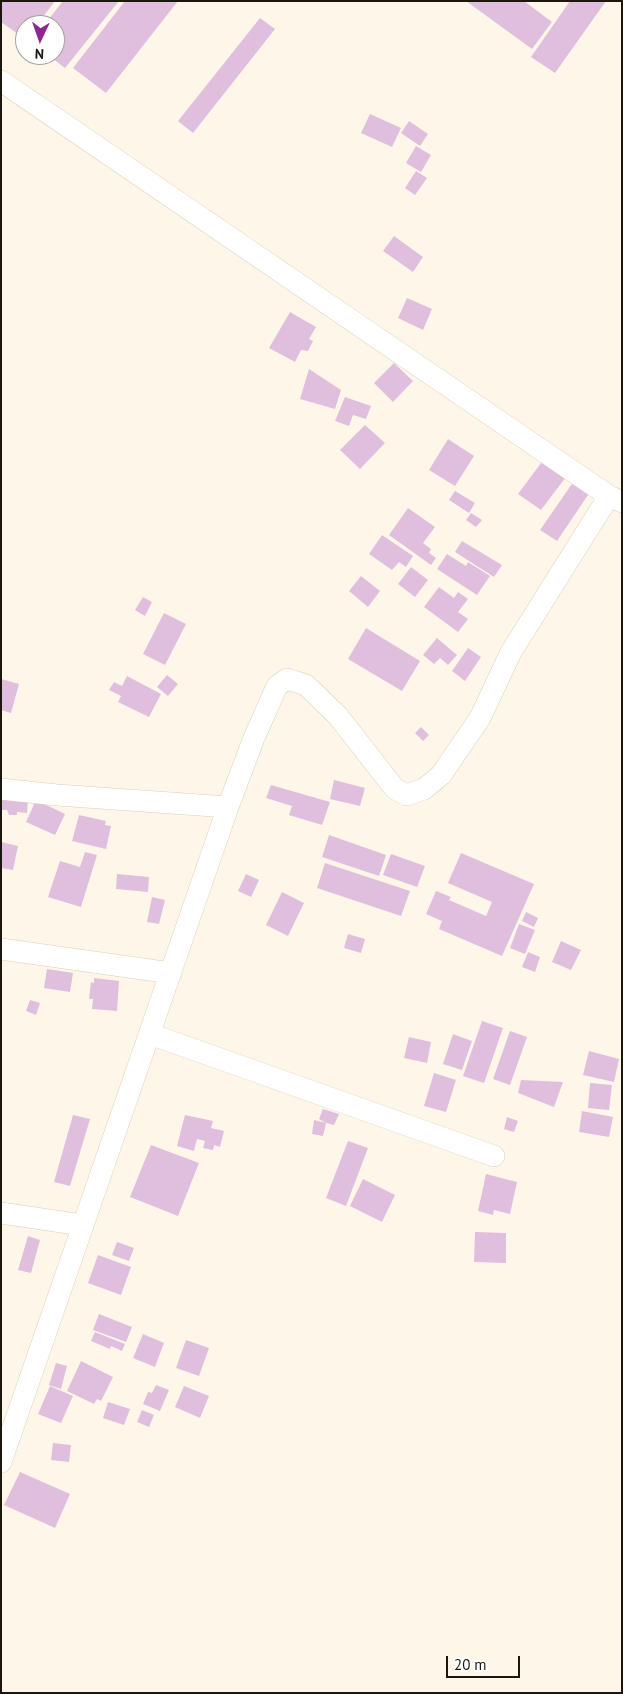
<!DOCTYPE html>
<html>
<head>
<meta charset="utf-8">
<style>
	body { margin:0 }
	#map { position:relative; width:623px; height:1694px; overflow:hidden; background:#fef7e9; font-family:"PT Sans",sans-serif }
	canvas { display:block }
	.frame { position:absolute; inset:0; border:2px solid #1b170e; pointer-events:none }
	.north { position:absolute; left:15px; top:15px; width:50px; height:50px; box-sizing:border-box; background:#fff; border:1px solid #a4a29f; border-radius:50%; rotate:183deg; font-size:14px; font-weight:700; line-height:20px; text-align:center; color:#1b170e }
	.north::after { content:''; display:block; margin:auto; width:18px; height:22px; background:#8b278e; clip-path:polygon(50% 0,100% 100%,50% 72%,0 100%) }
	.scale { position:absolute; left:446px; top:1656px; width:74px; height:22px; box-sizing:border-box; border:2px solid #1b170e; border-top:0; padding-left:6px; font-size:15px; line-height:18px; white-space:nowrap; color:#1b170e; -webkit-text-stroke:4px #fff; paint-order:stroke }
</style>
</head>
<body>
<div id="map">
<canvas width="623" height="1694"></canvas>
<div class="frame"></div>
<div class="north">N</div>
<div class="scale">20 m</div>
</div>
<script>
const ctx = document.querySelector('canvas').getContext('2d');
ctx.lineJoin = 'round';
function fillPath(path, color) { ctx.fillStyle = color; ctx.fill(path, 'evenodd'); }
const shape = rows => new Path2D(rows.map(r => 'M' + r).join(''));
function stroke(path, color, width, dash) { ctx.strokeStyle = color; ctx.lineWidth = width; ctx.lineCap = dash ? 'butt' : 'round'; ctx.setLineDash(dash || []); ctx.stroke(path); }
fillPath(shape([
	[1,1,55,1,37,25,25,25,25,39,1,22],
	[63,1,119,1,65,68,48,55,55,55,55,25,44,25],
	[125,1,178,1,106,93,73,68],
	[466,1,524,1,552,22,532,49],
	[570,1,606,1,555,73,531,57],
	[260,18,275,29,193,133,178,121],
	[370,114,401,128,392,147,361,133],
	[409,121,428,134,420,146,401,133],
	[416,146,431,155,421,172,406,163],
	[416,171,427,178,415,195,405,188],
	[394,236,423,257,413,272,383,251],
	[407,298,432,309,423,330,398,318],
	[290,312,316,327,309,339,313,341,308,351,301,350,295,362,269,348],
	[394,363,413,381,393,402,374,383],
	[309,369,341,390,335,409,300,399],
	[345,397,371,406,366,419,353,415,349,426,335,421],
	[365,425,385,443,360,469,340,450],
	[448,439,474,456,455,486,429,470],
	[550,451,566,477,541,510,518,494],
	[574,481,590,492,557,541,540,530],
	[455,491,475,503,469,513,449,500],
	[408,508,435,527,423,543,431,549,429,553,436,558,431,565,389,535],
	[471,513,482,520,476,527,466,520],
	[382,535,413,556,406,567,399,562,392,570,369,554],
	[462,541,502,565,494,577,455,552],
	[447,554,466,566,468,562,490,576,477,595,437,569],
	[411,567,428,580,415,597,398,584],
	[361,576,380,591,368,607,349,591],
	[439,587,454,598,458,592,468,599,458,612,468,619,458,632,424,607],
	[143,597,152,602,145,616,135,610],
	[164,613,186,624,165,665,143,654],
	[366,628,420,661,402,691,348,659],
	[437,638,457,655,448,665,440,658,434,664,423,655],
	[468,648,481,657,465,681,452,671],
	[167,675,178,684,168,696,157,687],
	[127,676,161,694,149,717,118,702,121,696,109,690,114,682,122,686],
	[1,679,19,684,11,713,1,710],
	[421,727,429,735,423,741,415,733],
	[334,780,365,788,360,806,330,799],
	[271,785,330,802,322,825,289,815,292,806,266,798],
	[1,794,28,796,27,813,17,812,17,815,9,815,7,810,1,810],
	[36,800,65,814,55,835,26,822],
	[79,815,106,821,105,825,111,826,106,849,72,841],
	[329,835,386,855,379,876,322,857],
	[1,842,18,846,13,870,1,868],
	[85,852,97,855,81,907,48,897,60,861,80,867],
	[461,853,534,884,502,956,439,929,442,921,426,914,436,891,451,897,449,900,486,916,492,902,448,883],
	[391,854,425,866,417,887,383,875],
	[325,863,410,891,401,916,317,888],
	[117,874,149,877,148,892,116,889],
	[246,874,259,880,251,897,238,891],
	[282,892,304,903,288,936,266,925],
	[152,897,165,900,159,924,147,922],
	[526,912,538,918,534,927,522,921],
	[519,924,535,930,525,954,510,948],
	[348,934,365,939,361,953,344,948],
	[561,941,581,950,571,970,552,962],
	[528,952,540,957,535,972,522,967],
	[47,969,73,973,70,992,44,988],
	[94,978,119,981,117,1011,92,1009,93,999,89,999,91,982,94,983],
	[30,1000,40,1003,36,1015,26,1011],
	[482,1021,503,1028,484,1083,463,1076],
	[510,1031,527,1037,510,1085,493,1079],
	[453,1034,472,1041,462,1070,443,1064],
	[409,1037,431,1042,427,1063,404,1058],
	[589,1051,619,1059,614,1082,583,1075],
	[434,1073,456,1080,446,1112,424,1106],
	[521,1080,563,1082,554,1107,518,1093],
	[590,1083,612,1085,609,1110,588,1108],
	[323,1109,339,1114,334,1125,326,1123,323,1136,312,1134,314,1120,326,1123,319,1119],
	[582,1111,613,1117,609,1137,579,1132],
	[73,1115,90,1119,70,1186,54,1182],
	[185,1115,213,1121,211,1128,224,1131,220,1147,214,1145,213,1150,203,1148,205,1141,197,1139,194,1151,177,1146],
	[507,1117,518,1121,514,1132,504,1129],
	[348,1141,368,1148,346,1206,326,1198],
	[151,1145,199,1163,178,1216,130,1197],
	[486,1174,517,1182,510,1214,494,1210,493,1215,478,1211],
	[363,1179,395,1195,382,1222,350,1206],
	[475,1232,506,1233,506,1263,474,1262],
	[28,1236,40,1240,31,1273,18,1270],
	[117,1242,134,1248,129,1261,112,1255],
	[98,1255,131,1267,121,1295,88,1283],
	[99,1314,132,1327,126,1342,93,1330],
	[95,1332,125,1344,122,1351,111,1346,110,1349,91,1341],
	[143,1334,164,1343,155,1367,133,1358],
	[186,1340,209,1348,199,1376,176,1368],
	[81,1361,113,1377,101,1401,97,1399,94,1404,67,1391],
	[56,1363,67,1366,61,1389,49,1385],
	[156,1385,169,1390,160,1411,143,1404,148,1392,152,1393],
	[50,1386,73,1396,61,1423,38,1414],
	[184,1386,209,1396,200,1418,175,1407],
	[108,1402,130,1409,124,1425,103,1418],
	[142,1410,154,1415,149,1427,137,1422],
	[53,1443,71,1445,69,1462,51,1460],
	[20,1472,70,1494,55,1528,4,1505]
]), '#dfbede');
const street = shape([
	[1,81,609,496,622,502],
	[1,789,57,795,228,807],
	[1,949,171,973],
	[150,1034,494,1156],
	[1,1213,82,1225],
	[1,1462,228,807,254,738,277,686,287,679,306,685,338,716,395,789,407,795,424,789,441,775,480,718,511,652,609,496]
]);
stroke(street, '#dacfb8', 22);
stroke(street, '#fff', 21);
</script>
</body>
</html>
